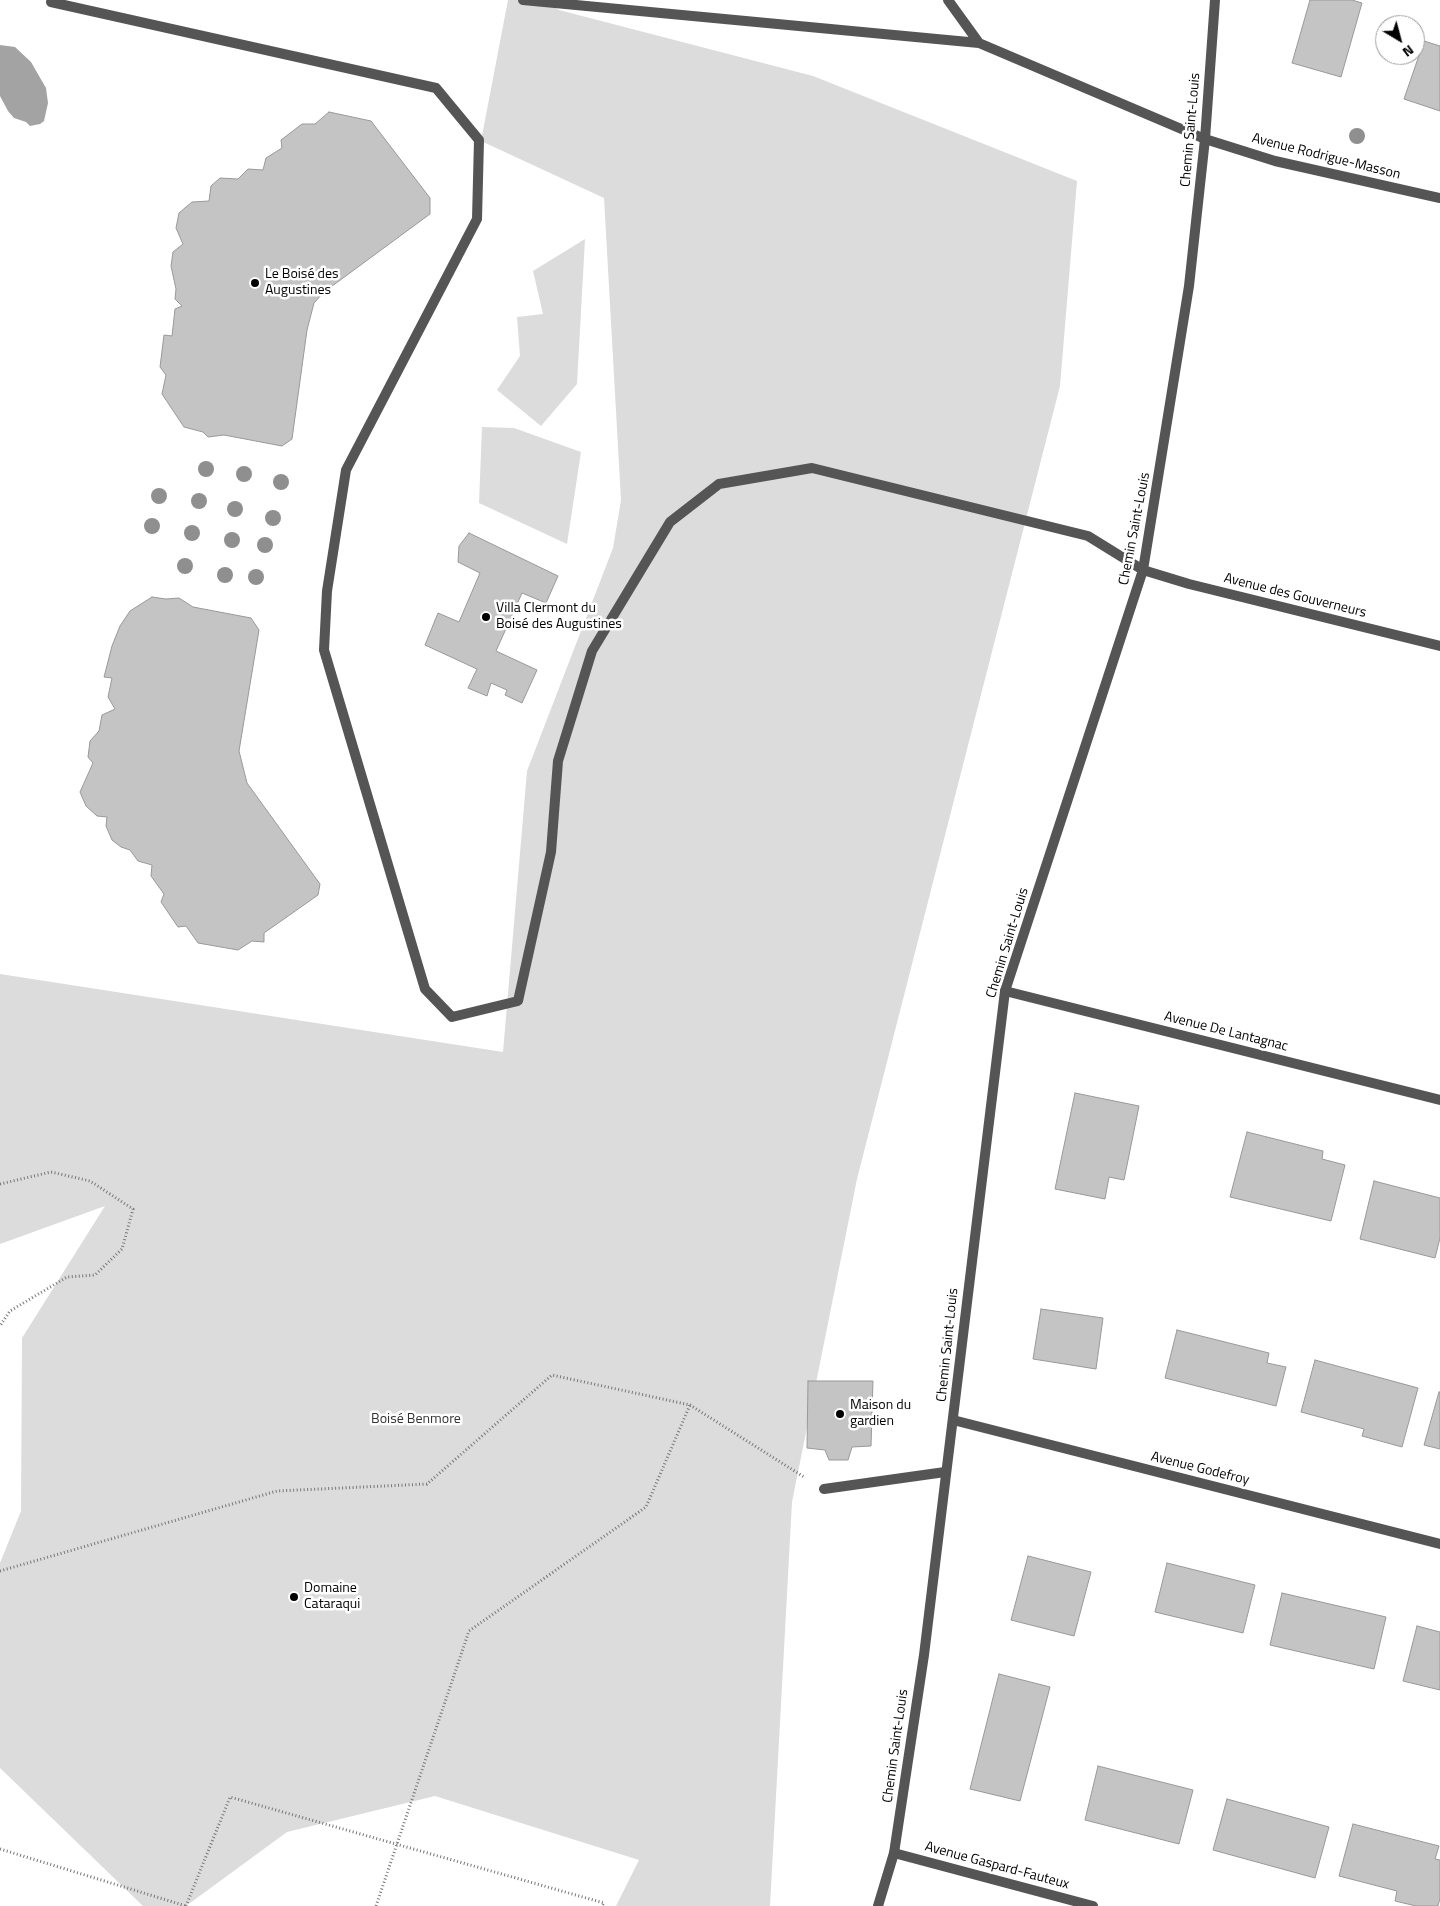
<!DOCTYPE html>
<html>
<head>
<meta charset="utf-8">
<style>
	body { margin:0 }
	#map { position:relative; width:1440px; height:1906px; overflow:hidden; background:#fff; font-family:"Titillium Web",sans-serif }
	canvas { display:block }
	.north { position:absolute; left:1375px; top:15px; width:50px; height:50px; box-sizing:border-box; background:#fff; border:1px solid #999; border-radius:50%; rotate:143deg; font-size:14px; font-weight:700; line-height:20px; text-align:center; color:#000 }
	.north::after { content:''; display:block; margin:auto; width:18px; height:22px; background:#000; clip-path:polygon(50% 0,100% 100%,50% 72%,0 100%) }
</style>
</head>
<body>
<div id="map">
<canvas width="1440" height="1906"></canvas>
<div class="north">N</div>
</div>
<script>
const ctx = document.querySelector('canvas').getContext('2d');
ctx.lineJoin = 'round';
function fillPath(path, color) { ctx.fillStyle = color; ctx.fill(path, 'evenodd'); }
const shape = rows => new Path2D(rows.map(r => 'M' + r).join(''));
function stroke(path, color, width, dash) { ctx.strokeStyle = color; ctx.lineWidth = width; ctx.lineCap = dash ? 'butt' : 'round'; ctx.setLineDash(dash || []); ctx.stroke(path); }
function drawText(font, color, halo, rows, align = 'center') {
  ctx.font = font + ' "Titillium Web",sans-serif'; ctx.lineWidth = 5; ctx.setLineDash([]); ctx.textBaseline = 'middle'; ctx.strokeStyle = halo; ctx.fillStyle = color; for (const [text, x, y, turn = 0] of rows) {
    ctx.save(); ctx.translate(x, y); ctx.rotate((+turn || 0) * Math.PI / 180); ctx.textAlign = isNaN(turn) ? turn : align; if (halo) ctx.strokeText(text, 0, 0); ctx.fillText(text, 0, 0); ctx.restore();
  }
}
fillPath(shape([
	[508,0,541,0,559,10,813,76,1077,181,1060,386,857,1179,792,1502,770,1906,616,1906,639,1860,435,1796,287,1832,186,1906,143,1906,0,1768,0,1563,21,1511,22,1338,105,1206,0,1244,0,974,503,1052,527,771,613,548,621,500,604,198,481,141],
	[585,239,577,384,541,426,497,390,520,356,517,317,543,314,533,271],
	[482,427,514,428,581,452,567,544,479,503]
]), '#dcdcdc');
fillPath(shape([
	[0,45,15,47,31,62,46,88,48,103,44,121,40,124,30,126,26,122,14,118,8,111,0,96]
]), '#a3a3a3');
const building = shape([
	[1310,0,1352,0,1362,3,1341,77,1292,63,1310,0],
	[1424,41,1440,46,1440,111,1404,99,1424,41],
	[329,112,371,121,430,198,430,214,324,292,314,303,307,330,292,439,282,446,224,435,208,437,203,432,184,427,162,394,166,375,160,367,164,335,172,336,175,309,182,306,175,299,176,289,171,266,173,252,183,244,176,228,179,213,192,202,209,201,211,186,220,178,238,179,248,169,263,170,266,158,282,148,281,140,302,124,315,124,329,112],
	[469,533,558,576,546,603,522,593,496,651,537,670,522,703,505,695,507,690,491,683,487,696,468,688,477,669,425,645,438,613,459,622,480,573,458,562,459,546,469,533],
	[152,597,166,599,179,598,193,607,251,618,259,630,239,751,247,783,320,884,318,895,264,933,264,942,252,941,238,950,198,943,186,926,178,927,161,902,164,894,151,876,152,865,138,861,130,850,121,847,112,840,106,826,107,817,97,816,86,806,80,792,93,763,88,757,90,741,99,731,102,715,115,709,108,697,112,678,104,677,112,646,120,626,130,611,152,597],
	[1075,1093,1139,1106,1124,1180,1109,1177,1105,1199,1055,1189,1075,1093],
	[1247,1132,1323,1151,1322,1159,1345,1165,1331,1221,1230,1197,1247,1132],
	[1374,1181,1440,1198,1440,1238,1435,1258,1360,1239,1374,1181],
	[1041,1309,1103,1318,1096,1369,1033,1359,1041,1309],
	[1177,1330,1269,1353,1267,1363,1286,1367,1276,1406,1165,1378,1177,1330],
	[1315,1360,1418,1388,1402,1447,1362,1436,1364,1429,1301,1412,1315,1360],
	[808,1381,873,1381,871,1446,852,1447,848,1460,829,1460,825,1450,807,1448,808,1381],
	[1439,1392,1440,1392,1440,1449,1424,1445,1439,1392],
	[1028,1556,1091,1572,1074,1636,1011,1620,1028,1556],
	[1167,1563,1255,1585,1243,1633,1155,1612,1167,1563],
	[1282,1593,1386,1617,1374,1669,1270,1645,1282,1593],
	[1417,1626,1440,1632,1440,1690,1403,1681,1417,1626],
	[999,1674,1050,1687,1020,1801,970,1789,999,1674],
	[1098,1766,1193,1790,1179,1844,1085,1820,1098,1766],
	[1227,1799,1329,1827,1315,1878,1213,1850,1227,1799],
	[1353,1824,1439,1846,1435,1859,1440,1860,1440,1898,1438,1906,1416,1906,1395,1901,1397,1891,1339,1876,1353,1824]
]);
fillPath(building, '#c4c4c4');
stroke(building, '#999', 1);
stroke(shape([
	[0,1184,51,1172,90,1181,133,1209,122,1249,95,1275,67,1277,10,1311,0,1326],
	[0,1571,277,1491,427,1484,552,1375,690,1405,804,1477],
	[0,1849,186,1906],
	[186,1906,230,1797,604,1903,602,1906],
	[376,1906,469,1631,646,1507,690,1405]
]), '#777', 3, [1, 2.5]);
stroke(shape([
	[523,0,979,43,1205,139],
	[948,0,979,43],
	[51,2,436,88,479,140,477,219,346,470,327,591,324,650,425,989,452,1017,518,1001,551,852,558,761,592,651,670,522,719,484,812,468,1088,536,1143,570],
	[824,1489,945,1472]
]), '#555', 10);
stroke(shape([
	[1205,139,1275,161,1440,198],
	[1143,570,1189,584,1440,646],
	[1005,991,1440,1100],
	[953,1420,1440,1544],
	[894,1853,1093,1906]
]), '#555', 10);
stroke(shape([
	[878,1906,894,1853,924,1655,1005,991,1143,570,1189,286,1205,139,1215,0]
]), '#555', 10);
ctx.fillStyle = '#8f8f8f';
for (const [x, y] of [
	[1357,136],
	[206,469],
	[244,474],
	[281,482],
	[159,496],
	[199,501],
	[235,509],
	[273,518],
	[152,526],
	[192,533],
	[232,540],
	[265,545],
	[185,566],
	[225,575],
	[256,577]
]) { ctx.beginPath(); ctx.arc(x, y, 8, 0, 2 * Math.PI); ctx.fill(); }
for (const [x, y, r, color] of [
	[255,283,5,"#000"],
	[486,617,5,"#000"],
	[840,1414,5,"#000"],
	[294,1597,5,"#000"]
]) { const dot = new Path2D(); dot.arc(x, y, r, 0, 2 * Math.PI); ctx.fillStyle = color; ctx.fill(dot); stroke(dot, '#fff', 2); }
drawText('14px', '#000', '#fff', [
	["Chemin Saint-Louis",1191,130,-85],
	["Avenue Rodrigue-Masson",1326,157,14],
	["Chemin Saint-Louis",1135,529,-79],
	["Avenue des Gouverneurs",1295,596,14],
	["Chemin Saint-Louis",1008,943,-73],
	["Avenue De Lantagnac",1226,1032,14],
	["Chemin Saint-Louis",948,1345,-84],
	["Avenue Godefroy",1200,1469,14],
	["Chemin Saint-Louis",896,1746,-82],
	["Avenue Gaspard-Fauteux",997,1866,15]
]);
drawText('14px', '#000', '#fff', [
	["Le Boisé des",265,275],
	["Augustines",265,291],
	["Villa Clermont du",496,609],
	["Boisé des Augustines",496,625],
	["Maison du",850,1406],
	["gardien",850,1422],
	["Domaine",304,1589],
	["Cataraqui",304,1605]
], 'left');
drawText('14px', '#333', '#fff', [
	["Boisé Benmore",416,1420]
]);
</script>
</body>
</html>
